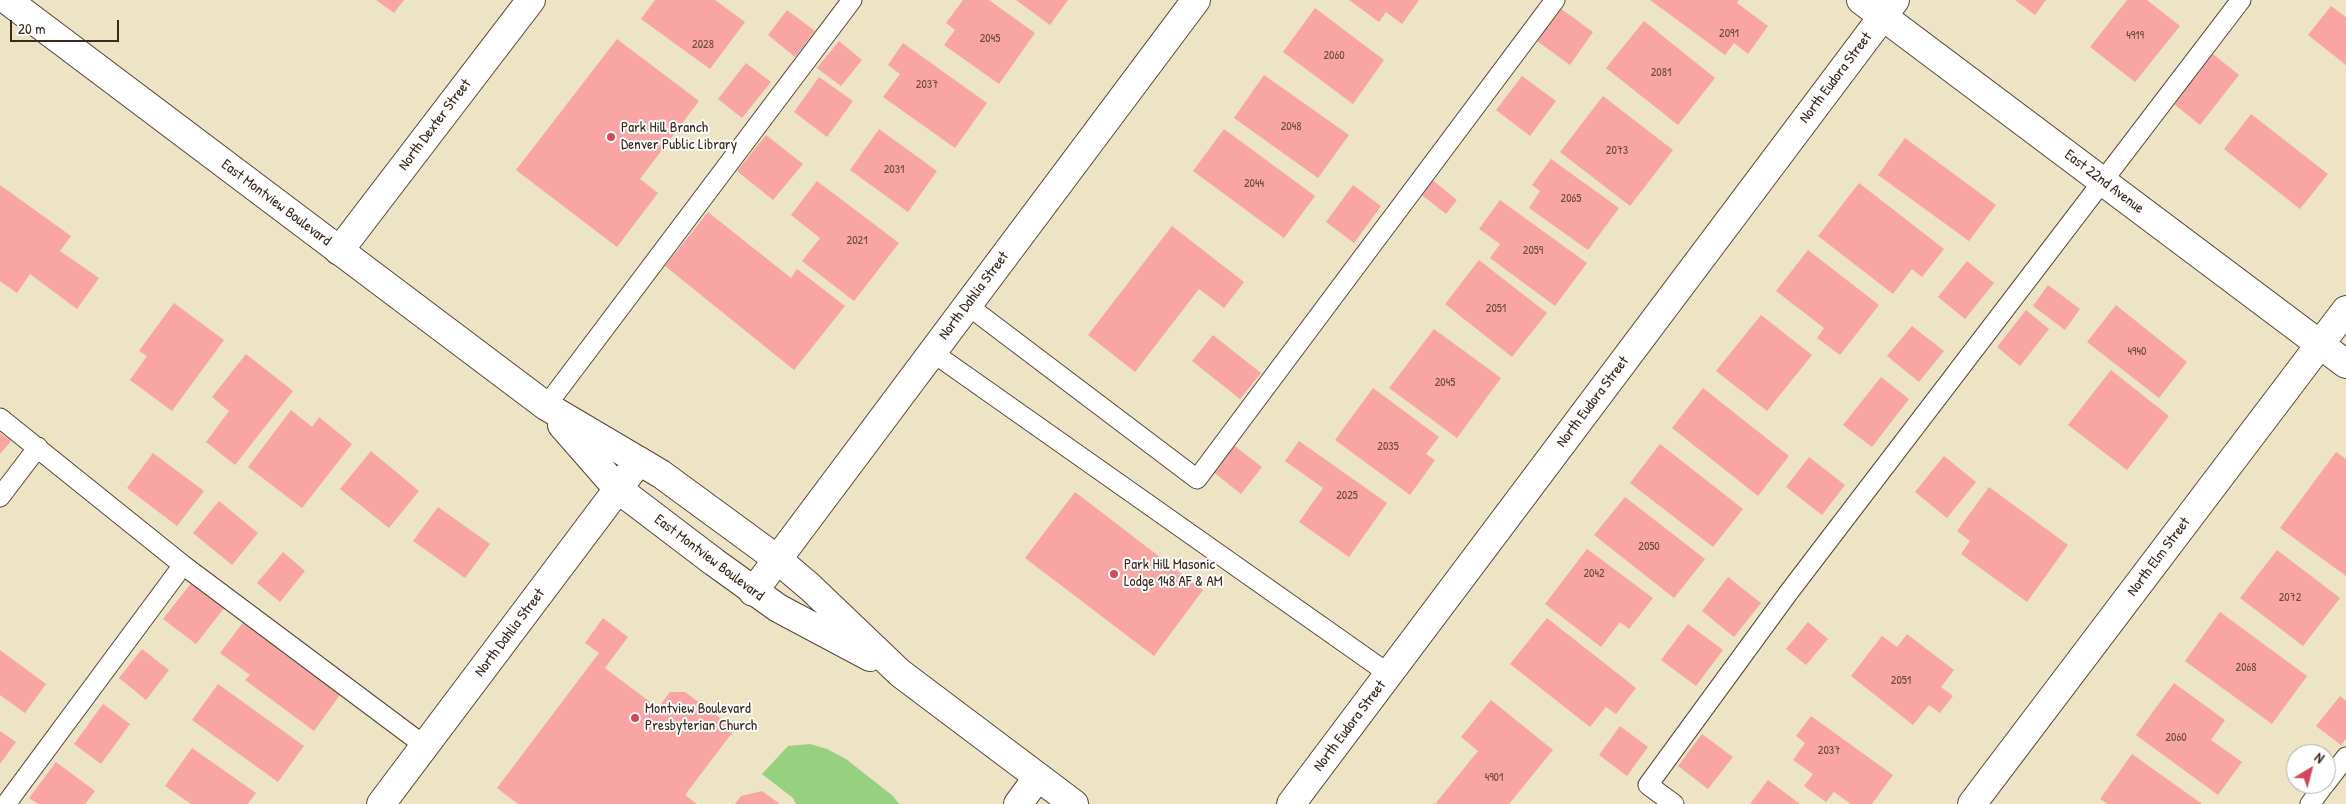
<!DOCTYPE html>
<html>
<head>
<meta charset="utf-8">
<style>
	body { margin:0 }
	#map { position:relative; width:2346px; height:804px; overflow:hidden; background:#ece4c5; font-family:"Patrick Hand",sans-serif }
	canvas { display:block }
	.north { position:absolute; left:2286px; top:744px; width:50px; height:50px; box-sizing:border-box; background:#fff; border:1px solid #b1aaa5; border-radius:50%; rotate:37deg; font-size:14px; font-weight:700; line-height:20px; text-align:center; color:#3b2a1e }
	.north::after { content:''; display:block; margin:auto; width:18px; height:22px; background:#d1495b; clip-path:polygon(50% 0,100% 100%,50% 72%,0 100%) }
	.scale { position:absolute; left:10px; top:20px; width:109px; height:22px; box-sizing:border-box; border:2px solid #3b2a1e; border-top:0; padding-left:6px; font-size:15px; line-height:18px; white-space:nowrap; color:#3b2a1e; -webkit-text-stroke:4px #fff; paint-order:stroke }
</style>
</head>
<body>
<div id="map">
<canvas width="2346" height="804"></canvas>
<div class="north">N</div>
<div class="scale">20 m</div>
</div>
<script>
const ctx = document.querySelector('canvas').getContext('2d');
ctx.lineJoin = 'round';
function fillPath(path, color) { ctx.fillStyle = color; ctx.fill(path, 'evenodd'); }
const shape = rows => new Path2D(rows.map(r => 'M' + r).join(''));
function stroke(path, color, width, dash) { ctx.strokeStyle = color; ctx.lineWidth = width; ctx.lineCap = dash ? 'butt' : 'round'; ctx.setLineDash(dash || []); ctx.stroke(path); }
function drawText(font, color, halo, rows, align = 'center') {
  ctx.font = font + ' "Patrick Hand",sans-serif'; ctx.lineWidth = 4; ctx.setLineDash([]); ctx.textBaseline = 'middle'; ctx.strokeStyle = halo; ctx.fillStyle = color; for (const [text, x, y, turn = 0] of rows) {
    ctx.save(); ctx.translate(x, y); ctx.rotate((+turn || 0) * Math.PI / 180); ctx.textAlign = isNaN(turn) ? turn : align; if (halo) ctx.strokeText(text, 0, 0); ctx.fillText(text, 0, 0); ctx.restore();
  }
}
fillPath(shape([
	[810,744,827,749,846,759,893,796,899,804,796,804,793,798,762,774,788,746]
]), '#98d082');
fillPath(shape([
	[376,0,404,0,394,13],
	[655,0,715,0,745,22,710,69,641,19],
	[963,0,989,0,1035,33,999,84,944,45,955,30,946,23],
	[1016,0,1068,0,1050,25],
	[1349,0,1419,0,1402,24,1386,12,1379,22],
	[1650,0,1739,0,1737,3,1768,26,1748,54,1734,43,1725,55],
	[2015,0,2046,0,2035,15],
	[2127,0,2147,0,2180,26,2135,82,2090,47],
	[2331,6,2346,17,2346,65,2308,35],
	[1315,8,1384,60,1353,104,1283,52],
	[1560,8,1593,32,1570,65,1537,41],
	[787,10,815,31,795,57,768,35],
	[1644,21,1715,78,1678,125,1606,68],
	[617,39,699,101,640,179,658,193,617,247,516,170],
	[839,41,862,60,841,86,817,68],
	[903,43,987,103,955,148,883,97,900,74,888,65],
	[2208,50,2239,75,2200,125,2169,100],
	[746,63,771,82,742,118,718,99],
	[1264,75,1349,135,1318,178,1234,118],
	[1522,76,1556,101,1530,136,1496,110],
	[819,77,853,101,827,137,794,112],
	[1603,96,1673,150,1630,206,1560,152],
	[2251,114,2328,174,2300,209,2224,149],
	[879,129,937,171,908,212,850,170],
	[1224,129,1315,196,1284,238,1193,171],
	[766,135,803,164,773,200,737,171],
	[1905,138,1996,205,1969,241,1878,175],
	[1551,159,1619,208,1588,250,1529,208,1540,191,1532,185],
	[1430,178,1457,200,1446,214,1418,192],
	[817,181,899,243,854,301,802,261,820,238,791,215],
	[1859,183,1944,249,1922,277,1912,269,1893,294,1818,236],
	[0,185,71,236,60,251,99,278,77,309,30,274,17,293,0,281],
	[1353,185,1381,206,1354,243,1326,222],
	[1500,200,1587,263,1555,306,1490,258,1500,244,1479,229],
	[708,212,791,278,797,269,845,306,794,370,665,266],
	[1172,226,1244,282,1224,308,1199,289,1135,372,1088,335],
	[1808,250,1879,305,1840,355,1817,338,1824,328,1776,291],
	[1479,260,1547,313,1512,357,1445,304],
	[1967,261,1994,283,1965,319,1938,297],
	[2048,285,2080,309,2065,330,2033,306],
	[174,303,224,340,172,411,130,380,147,356,139,351],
	[2116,305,2187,362,2159,398,2087,342],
	[2026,310,2049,329,2020,366,1997,347],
	[1761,315,1812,355,1767,411,1716,371],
	[1912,326,1944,351,1919,382,1887,356],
	[1434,329,1501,378,1457,438,1389,388],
	[1213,335,1261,373,1240,399,1192,361],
	[246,354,293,391,235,465,206,442,229,411,212,397],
	[2111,370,2169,416,2127,470,2068,425],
	[1881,377,1909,399,1872,447,1843,425],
	[1373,388,1439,437,1426,454,1435,460,1410,495,1335,440],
	[1703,388,1789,456,1758,496,1672,428],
	[291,410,312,427,319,417,352,444,302,508,248,467],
	[0,433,11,441,0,454],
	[1299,441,1387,503,1349,557,1299,522,1323,488,1285,461],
	[1232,444,1262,467,1241,494,1212,471],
	[1660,444,1743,509,1713,547,1630,483],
	[371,451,419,491,389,528,340,489],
	[2336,452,2346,459,2346,576,2280,528],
	[153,453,204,491,177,526,127,488],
	[1944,456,1976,482,1947,518,1915,492],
	[1809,457,1845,485,1822,515,1786,487],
	[1989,487,2068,545,2027,602,1961,554,1970,541,1957,531],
	[1075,492,1203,590,1154,656,1025,558],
	[1625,497,1705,559,1674,598,1594,535],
	[219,501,258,533,232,565,193,533],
	[438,507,490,544,465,578,413,541],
	[1587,549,1653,598,1629,629,1620,622,1601,647,1545,604],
	[2277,550,2340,598,2303,646,2240,598],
	[283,552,305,571,280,602,257,583],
	[1728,577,1761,603,1734,637,1702,611],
	[192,582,225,607,196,644,163,619],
	[2220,612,2307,676,2272,724,2185,661],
	[603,618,628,637,605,668,658,708,670,692,685,692,735,729,685,795,697,804,518,804,497,788,599,653,585,643],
	[1547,618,1636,688,1616,714,1606,707,1590,727,1510,664],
	[244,621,342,692,314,731,245,680,250,675,220,653],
	[1808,622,1828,639,1806,665,1786,649],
	[1688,624,1723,650,1696,686,1661,660],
	[1907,634,1954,670,1941,687,1953,696,1940,713,1929,705,1913,725,1851,676,1882,636,1897,647],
	[142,649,169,670,146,700,119,678],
	[0,650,46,684,25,713,0,695],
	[2174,683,2225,720,2211,740,2242,762,2218,795,2136,735],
	[218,684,304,746,278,782,192,720],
	[2340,696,2346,701,2346,739,2341,745,2316,726],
	[1491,700,1553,750,1509,804,1435,804,1478,751,1461,737],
	[103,704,130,724,101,764,74,744],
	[1811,716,1893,775,1872,804,1851,804,1834,792,1826,802,1804,786,1813,774,1793,760,1805,743,1796,736],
	[1620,726,1648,747,1627,776,1599,755],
	[0,731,16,742,0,764],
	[1702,734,1733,757,1708,789,1678,766],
	[192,748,256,793,248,804,191,804,165,786],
	[2132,754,2202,804,2108,804,2100,799],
	[56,762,95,791,85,804,38,804,29,798],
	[1768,780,1800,804,1750,804],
	[762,791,780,804,735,804,741,796]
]), '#f8a5a3');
const service = shape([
	[967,305,1197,479,1555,0],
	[932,352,1389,674],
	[546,406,852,0],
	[0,418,183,565,425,746],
	[0,497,38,447],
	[2326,783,2346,757],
	[6,804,183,565],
	[1674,804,1648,785,1789,592,2241,0],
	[2310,804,2325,784]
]);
const minor = shape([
	[1861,0,2346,364],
	[339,251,531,0],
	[753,592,1196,0],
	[381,804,639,461],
	[1018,804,1038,777],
	[1291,804,1895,0],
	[1972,804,2346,310]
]);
const tertiary = shape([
	[7,0,546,406,661,474,777,559,810,587,900,673,1074,804],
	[562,425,618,489,714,562,778,608,870,657]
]);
stroke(service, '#564637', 21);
stroke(minor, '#564637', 30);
stroke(tertiary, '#564637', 30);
stroke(service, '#fff', 19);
stroke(minor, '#fff', 28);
stroke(tertiary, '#fff', 28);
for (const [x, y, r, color] of [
	[611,137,5,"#d1495b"],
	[1114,574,5,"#d1495b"],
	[635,718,5,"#d1495b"]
]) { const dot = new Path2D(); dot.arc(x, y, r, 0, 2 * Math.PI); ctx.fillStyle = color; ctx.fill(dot); stroke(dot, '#fff', 2); }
drawText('12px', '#6a493f', null, [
	["2091",1729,34],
	["4919",2135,36],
	["2045",990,39],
	["2028",703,45],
	["2060",1334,56],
	["2081",1661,73],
	["2037",927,85],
	["2048",1291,127],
	["2073",1617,151],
	["2031",894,170],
	["2044",1254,184],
	["2065",1571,199],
	["2021",857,241],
	["2059",1533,251],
	["2051",1496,309],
	["4940",2137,352],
	["2045",1445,383],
	["2035",1388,447],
	["2025",1347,496],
	["2050",1649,547],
	["2042",1594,574],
	["2072",2290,598],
	["2068",2246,668],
	["2051",1901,681],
	["2060",2176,738],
	["2037",1829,751],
	["4901",1494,778]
]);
drawText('15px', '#3b2a1e', '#fff', [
	["North Eudora Street",1836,78,-53],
	["North Dexter Street",435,125,-53],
	["East 22nd Avenue",2104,182,37],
	["East Montview Boulevard",276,203,37],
	["North Dahlia Street",974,296,-53],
	["North Eudora Street",1593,402,-53],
	["North Elm Street",2159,557,-53],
	["East Montview Boulevard",709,558,37],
	["North Dahlia Street",510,633,-53],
	["North Eudora Street",1350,726,-53]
]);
drawText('15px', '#3b2a1e', '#fff', [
	["Park Hill Branch",621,128],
	["Denver Public Library",621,145],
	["Park Hill Masonic",1124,565],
	["Lodge 148 AF & AM",1124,582],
	["Montview Boulevard",645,709],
	["Presbyterian Church",645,726]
], 'left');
</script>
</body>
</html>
